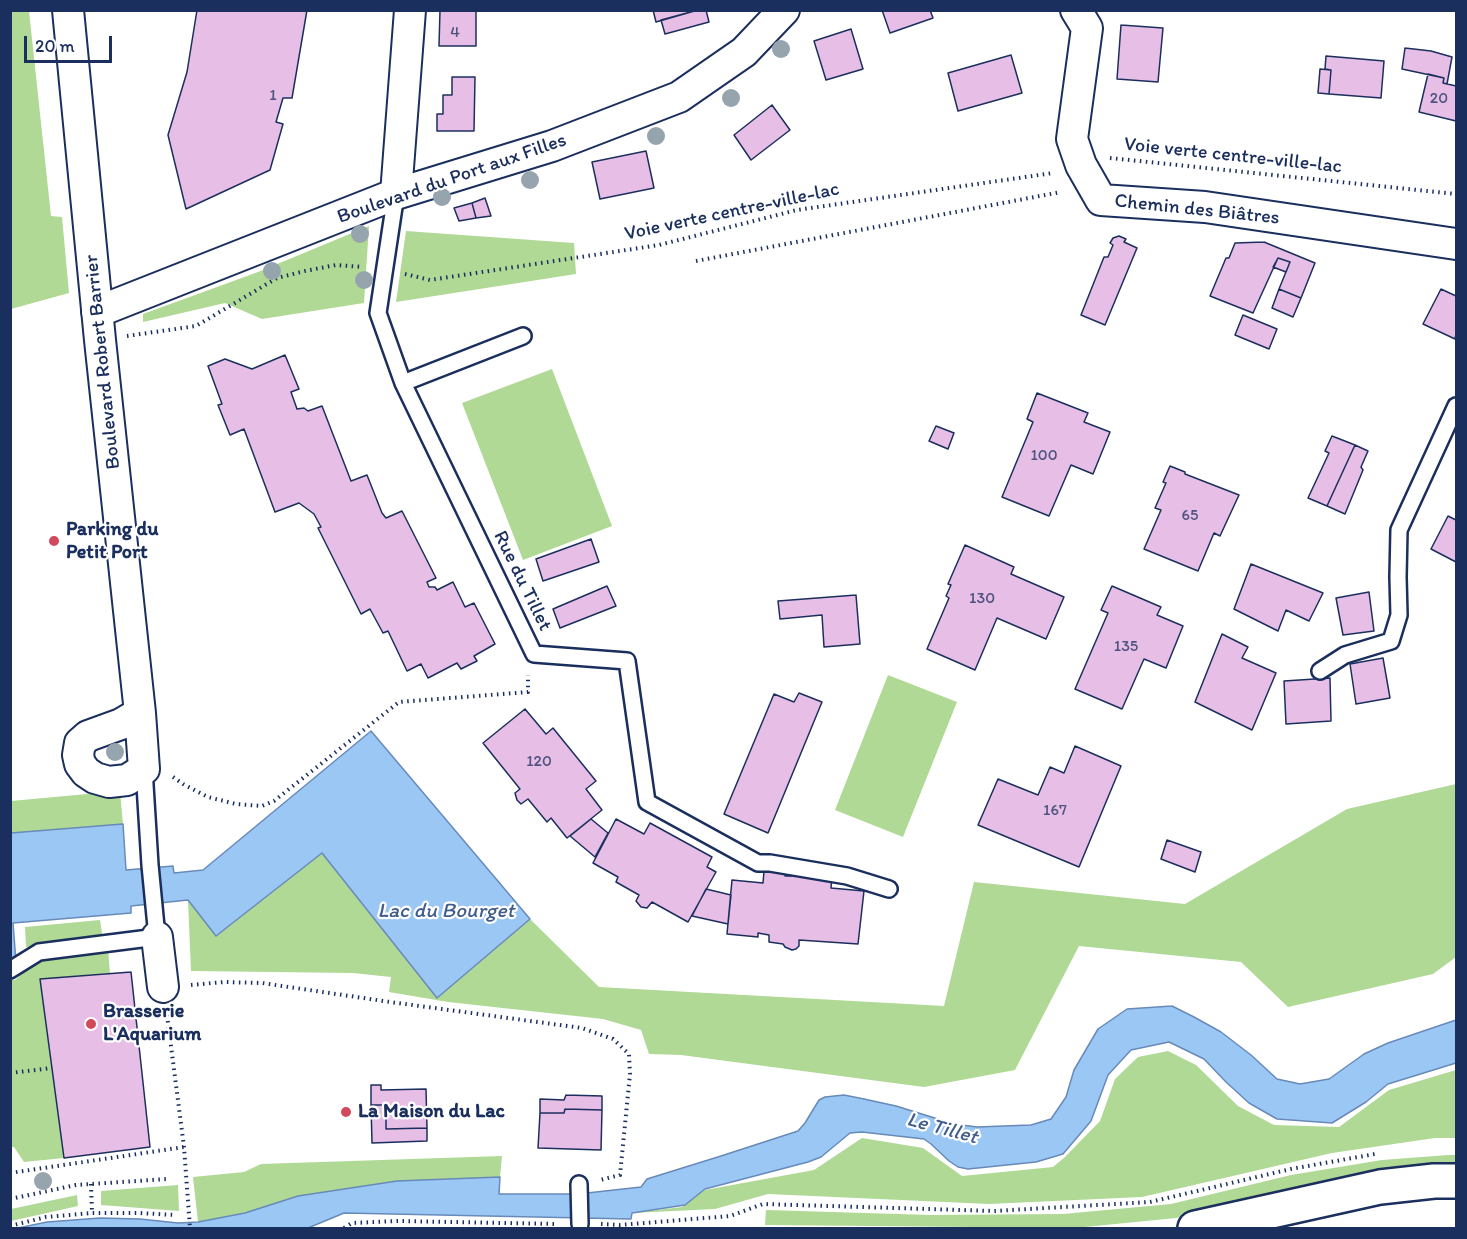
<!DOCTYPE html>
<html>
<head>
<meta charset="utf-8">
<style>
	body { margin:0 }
	#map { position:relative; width:1467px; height:1239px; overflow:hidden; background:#fff; font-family:Itim,sans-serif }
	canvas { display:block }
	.frame { position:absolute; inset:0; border:12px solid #1b2f5e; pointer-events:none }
	.scale { position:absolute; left:24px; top:36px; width:88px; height:27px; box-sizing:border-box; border:3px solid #1b2f5e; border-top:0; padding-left:8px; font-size:18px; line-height:21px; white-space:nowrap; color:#1b2f5e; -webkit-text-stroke:4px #fff; paint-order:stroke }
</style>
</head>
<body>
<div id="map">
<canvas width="1467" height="1239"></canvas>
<div class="frame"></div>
<div class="scale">20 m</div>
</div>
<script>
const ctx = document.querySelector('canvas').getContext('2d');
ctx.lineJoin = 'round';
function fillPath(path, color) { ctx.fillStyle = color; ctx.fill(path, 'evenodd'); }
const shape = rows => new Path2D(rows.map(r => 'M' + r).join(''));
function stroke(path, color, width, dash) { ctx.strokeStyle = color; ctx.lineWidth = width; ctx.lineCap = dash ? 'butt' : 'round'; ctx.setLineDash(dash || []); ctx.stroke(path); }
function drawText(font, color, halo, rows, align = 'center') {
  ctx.font = font + ' Itim,sans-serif'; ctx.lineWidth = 4.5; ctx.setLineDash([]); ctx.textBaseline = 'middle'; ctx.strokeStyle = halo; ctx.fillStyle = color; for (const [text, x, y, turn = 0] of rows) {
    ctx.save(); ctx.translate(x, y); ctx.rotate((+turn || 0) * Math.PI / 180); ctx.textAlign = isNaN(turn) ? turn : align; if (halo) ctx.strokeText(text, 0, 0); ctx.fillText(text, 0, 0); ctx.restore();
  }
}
fillPath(shape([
	[11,10,29,11,51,216,62,217,69,293,11,309],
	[369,226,364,303,262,319,225,303,143,322,143,314,258,272],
	[406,231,574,243,576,274,396,302],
	[552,369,612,526,523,560,462,403],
	[888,675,957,702,903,837,835,810],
	[1456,784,1456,957,1433,974,1288,1007,1241,962,1079,946,1015,1070,924,1087,681,1055,649,1054,641,1030,603,1019,448,1002,389,992,391,977,353,973,191,971,188,900,216,936,322,853,437,998,530,919,599,987,944,1006,974,882,1185,904,1347,809],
	[120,791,123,824,11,833,11,801],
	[100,920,103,940,26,947,25,927],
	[108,949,110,973,40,979,64,1158,24,1162,14,1147,11,1147,10,980,15,980,41,957],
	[1168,1051,1196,1065,1238,1106,1274,1125,1339,1127,1389,1090,1456,1070,1456,1138,1435,1138,1332,1153,1142,1197,989,1204,768,1194,715,1209,632,1213,682,1207,705,1190,814,1170,862,1138,923,1148,962,1176,1053,1167,1065,1157,1100,1121,1115,1079,1138,1057],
	[1448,1155,1456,1155,1456,1166,1413,1166,1321,1183,1176,1218,1075,1228,765,1225,766,1210,931,1215,1063,1214,1171,1204,1291,1175,1382,1160],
	[502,1156,500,1177,397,1181,298,1196,245,1214,198,1222,193,1177,244,1172,261,1164],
	[178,1185,179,1211,101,1205,101,1191],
	[77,1195,78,1206,11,1221,11,1209]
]), '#b0d995');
const water = shape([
	[371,731,530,919,437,998,322,853,216,936,188,900,131,906,131,913,13,923,16,962,11,962,11,833,123,824,126,870,173,866,174,873,203,870,371,731],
	[1172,1006,1194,1017,1221,1032,1251,1055,1277,1079,1300,1084,1329,1079,1364,1054,1388,1043,1456,1020,1456,1063,1388,1084,1366,1102,1332,1123,1277,1119,1249,1103,1226,1082,1204,1059,1169,1042,1131,1050,1108,1075,1091,1121,1063,1154,1036,1162,968,1169,958,1167,949,1161,931,1144,924,1139,862,1132,850,1133,821,1157,808,1162,705,1189,685,1205,632,1213,631,1219,344,1213,308,1228,18,1228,47,1222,100,1218,140,1219,178,1223,198,1222,245,1213,298,1196,397,1181,500,1177,499,1194,578,1194,641,1187,647,1179,721,1156,798,1131,805,1123,819,1100,825,1097,844,1095,864,1099,896,1106,954,1124,977,1127,1031,1125,1051,1119,1066,1097,1074,1070,1098,1029,1127,1009,1172,1006]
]);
fillPath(water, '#9bc7f5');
stroke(water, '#688ab9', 1.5);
const building = shape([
	[197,10,307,10,292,98,283,98,276,122,283,124,270,170,186,209,168,135,187,72,197,10],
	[440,10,476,10,476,46,439,46,440,10],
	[653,10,698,10,656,22,653,10],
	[698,10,706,10,709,22,665,34,661,20,698,10],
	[882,10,930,10,933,18,890,33,882,10],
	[1121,25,1163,28,1158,82,1117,79,1121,25],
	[851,29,863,69,826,80,814,41,851,29],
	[1405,48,1431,51,1452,57,1447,84,1443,83,1444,78,1402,69,1405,48],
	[1011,55,1022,93,958,111,948,73,1011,55],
	[1326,56,1384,61,1381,98,1329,94,1331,70,1325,69,1326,56],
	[1320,69,1331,70,1329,94,1318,93,1320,69],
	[1428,74,1444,78,1443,83,1456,86,1456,121,1419,112,1428,74],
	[452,77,475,77,474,131,437,131,437,114,443,114,443,95,452,95,452,77],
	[772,105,790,130,751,160,734,135,772,105],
	[646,151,654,188,600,199,592,162,646,151],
	[485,198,491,216,476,218,472,203,485,198],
	[472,203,476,218,459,221,454,208,472,203],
	[1119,236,1126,239,1124,242,1137,248,1105,325,1081,315,1104,257,1108,257,1113,245,1110,243,1113,238,1119,236],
	[1264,242,1315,263,1301,298,1279,289,1290,262,1278,258,1253,313,1210,296,1226,258,1229,258,1235,243,1264,242],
	[1278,258,1290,262,1286,272,1273,267,1278,258],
	[1279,289,1301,298,1293,317,1272,308,1279,289],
	[1441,289,1456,296,1456,334,1455,339,1423,324,1441,289],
	[1243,315,1277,329,1269,349,1235,335,1243,315],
	[285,355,299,389,291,392,297,409,304,408,308,411,322,406,351,481,367,475,382,513,386,518,402,511,436,578,427,582,429,587,435,587,437,590,453,582,465,607,474,603,495,644,474,656,477,661,461,669,457,663,428,678,421,664,407,671,388,631,383,633,370,609,361,614,318,528,321,527,314,514,299,503,275,512,244,429,230,435,218,405,222,404,208,366,225,359,252,369,285,355],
	[1037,393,1088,413,1084,422,1110,432,1093,474,1071,465,1049,516,1002,497,1033,422,1027,419,1037,393],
	[936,426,954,433,948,449,929,441,936,426],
	[1332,436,1355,445,1327,506,1308,498,1329,453,1325,451,1332,436],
	[1355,445,1368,451,1361,467,1363,470,1345,514,1327,506,1355,445],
	[1170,466,1185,472,1185,474,1239,495,1220,536,1214,533,1198,571,1144,549,1161,510,1155,508,1166,483,1163,482,1170,466],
	[1448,516,1456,520,1456,562,1431,549,1448,516],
	[591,539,599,562,543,581,536,559,591,539],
	[965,545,1014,567,1011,574,1064,597,1046,639,997,618,975,670,927,649,949,598,946,596,951,585,948,584,965,545],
	[1251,564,1323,593,1309,621,1286,610,1278,631,1234,609,1251,564],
	[607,586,616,606,560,628,553,609,607,586],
	[1112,586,1161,607,1157,615,1183,626,1166,668,1144,659,1122,709,1075,689,1108,613,1101,610,1112,586],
	[1369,592,1374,631,1343,635,1336,598,1369,592],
	[856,595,860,644,824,647,822,615,780,619,778,601,856,595],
	[1222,634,1248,647,1242,658,1276,673,1252,730,1195,702,1222,634],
	[1383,658,1390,698,1356,704,1350,664,1383,658],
	[1330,678,1331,721,1286,724,1284,681,1330,678],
	[799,693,822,702,768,833,724,814,774,694,794,702,799,693],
	[525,709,546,734,553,728,596,781,586,789,602,810,567,838,551,818,547,822,528,799,521,804,517,800,515,793,520,789,483,743,525,709],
	[1075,746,1121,766,1079,867,978,825,998,779,1038,795,1050,767,1064,773,1075,746],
	[591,819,608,833,595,857,570,836,591,819],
	[616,819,644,834,650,823,712,857,707,867,716,872,688,922,652,902,647,908,641,907,636,901,639,895,616,882,618,877,593,863,616,819],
	[1167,840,1201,852,1195,872,1161,859,1167,840],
	[764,871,785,873,785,876,792,876,792,873,832,877,831,888,864,891,858,944,799,940,799,946,796,949,792,950,785,947,783,944,769,942,769,935,758,933,758,937,727,934,732,880,763,883,764,871],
	[706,889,731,895,728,924,692,916,706,889],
	[131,972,150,1147,64,1158,40,979,131,972],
	[371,1085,381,1085,381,1090,426,1089,427,1128,386,1129,386,1105,371,1105,371,1085],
	[566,1095,602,1096,602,1110,565,1109,564,1113,540,1113,540,1099,564,1100,566,1095],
	[371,1105,386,1105,386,1129,427,1128,427,1141,372,1143,371,1105],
	[565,1109,602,1110,601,1150,538,1148,540,1113,564,1113,565,1109]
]);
fillPath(building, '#e7bee5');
stroke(building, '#1b2f5e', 1.5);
const service = shape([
	[396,194,378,313,403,383,534,654,627,661,647,802,758,863,770,863,847,876,889,889],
	[403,383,523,336],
	[1320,671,1345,655,1391,641,1399,615,1398,577,1399,530,1456,406],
	[10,970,39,952,157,937,150,865,144,769],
	[579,1184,580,1224]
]);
const minor = shape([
	[68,10,100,340,140,713,144,769,127,780,109,782,95,778,86,772,80,764,78,755,80,743,88,736,121,724,140,713],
	[1076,10,1087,28,1072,139,1081,165,1101,200,1205,207,1456,244],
	[396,194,410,10],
	[97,312,396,194,552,146,679,97,744,52,784,10],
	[157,937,163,987]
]);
const tertiary = shape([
	[1195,1228,1380,1187,1434,1181,1456,1181]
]);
stroke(service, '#1b2f5e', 20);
stroke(minor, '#1b2f5e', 34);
stroke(tertiary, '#1b2f5e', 38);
stroke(shape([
	[1110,158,1456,194],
	[696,261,1061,192],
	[405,274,430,280,659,245,797,210,1053,173],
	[127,336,196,326,277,278,305,271,336,265,363,267],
	[173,777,183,784,208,797,236,804,262,806,274,801,399,702,528,692,528,675],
	[191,985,224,982,262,983,390,1002,582,1028,613,1039,629,1054,630,1074,620,1175,600,1180],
	[167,1015,184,1147,190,1228],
	[10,1073,52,1068],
	[10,1173,184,1147],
	[91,1184,92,1213],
	[10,1199,76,1185,167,1179],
	[601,1224,620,1225,730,1216,763,1204,994,1211,1150,1202,1291,1169,1375,1154],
	[10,1226,46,1217,92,1213,139,1213,175,1215],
	[344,1228,352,1223,399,1221,558,1224]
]), '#1b2f5e', 4, [1.5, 4.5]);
stroke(service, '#fff', 15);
stroke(minor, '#fff', 30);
stroke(tertiary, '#fff', 33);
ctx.fillStyle = '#96a4ae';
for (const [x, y] of [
	[781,49],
	[731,98],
	[656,136],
	[530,180],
	[442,197],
	[360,234],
	[272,271],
	[364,280],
	[115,752],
	[43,1181]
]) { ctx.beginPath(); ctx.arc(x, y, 9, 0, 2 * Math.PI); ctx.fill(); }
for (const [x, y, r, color] of [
	[54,541,6,"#d1495b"],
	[91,1024,6,"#d1495b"],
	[346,1112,6,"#d1495b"]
]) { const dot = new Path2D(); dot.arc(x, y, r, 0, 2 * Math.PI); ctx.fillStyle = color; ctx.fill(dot); stroke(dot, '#fff', 2); }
drawText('16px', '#4e5380', null, [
	["4",455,33],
	["1",273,96],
	["20",1439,99],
	["100",1044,456],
	["65",1190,516],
	["130",982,599],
	["135",1126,647],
	["120",539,762],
	["167",1055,811]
]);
drawText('20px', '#1b2f5e', '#fff', [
	["Voie verte centre-ville-lac",1233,156,6],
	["Boulevard du Port aux Filles",452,179,-19],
	["Chemin des Biâtres",1197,210,6],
	["Voie verte centre-ville-lac",732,212,-12],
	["Boulevard Robert Barrier",103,362,-96],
	["Rue du Tillet",522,581,64]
]);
drawText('bold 20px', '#1b2f5e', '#fff', [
	["Parking du",66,530],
	["Petit Port",66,553],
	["Brasserie",103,1012],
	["L'Aquarium",103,1035],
	["La Maison du Lac",358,1112]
], 'left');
drawText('italic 21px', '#415d8b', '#fff', [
	["Lac du Bourget",446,912],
	["Le Tillet",942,1129,15]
]);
</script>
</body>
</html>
